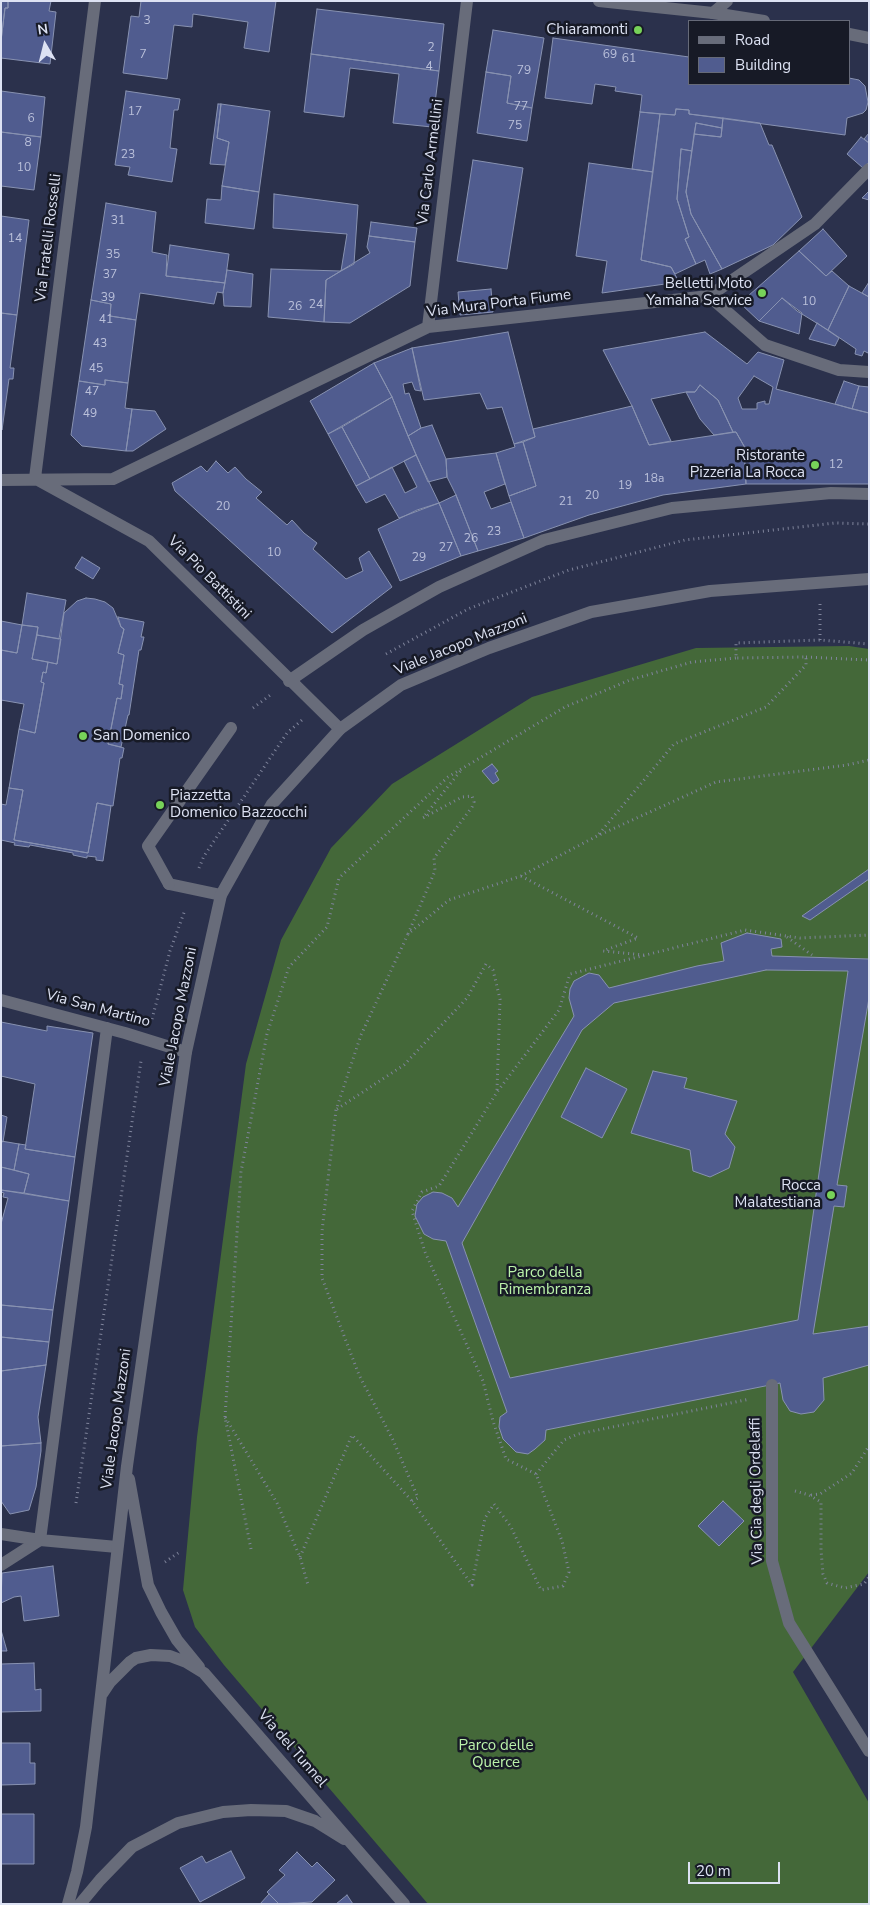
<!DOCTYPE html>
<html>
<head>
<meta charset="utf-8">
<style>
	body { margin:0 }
	#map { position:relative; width:870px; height:1905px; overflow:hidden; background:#2b314c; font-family:"Nunito Sans",sans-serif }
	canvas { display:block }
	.frame { position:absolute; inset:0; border:2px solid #dde2f3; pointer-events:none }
	.legend { position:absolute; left:688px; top:20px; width:162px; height:65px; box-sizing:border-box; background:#171a26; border:1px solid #666a78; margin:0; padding:6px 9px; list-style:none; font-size:15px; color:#dde2f3 }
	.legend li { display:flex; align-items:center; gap:10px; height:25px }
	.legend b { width:25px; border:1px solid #666a78 }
	.north { position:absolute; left:20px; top:20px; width:50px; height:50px; -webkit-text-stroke:4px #171a26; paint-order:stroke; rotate:352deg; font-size:14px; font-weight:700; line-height:20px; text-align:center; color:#dde2f3 }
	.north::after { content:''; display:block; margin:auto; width:18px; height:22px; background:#dde2f3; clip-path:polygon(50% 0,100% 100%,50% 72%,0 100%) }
	.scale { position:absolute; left:688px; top:1862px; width:92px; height:22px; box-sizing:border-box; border:2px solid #dde2f3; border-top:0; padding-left:6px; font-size:15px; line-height:18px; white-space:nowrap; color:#dde2f3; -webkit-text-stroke:4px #171a26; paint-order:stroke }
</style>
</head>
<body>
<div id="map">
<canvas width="870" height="1905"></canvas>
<div class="frame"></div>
<ul class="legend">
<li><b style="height:6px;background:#686c7a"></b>Road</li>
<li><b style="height:14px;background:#505c8f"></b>Building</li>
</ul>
<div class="north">N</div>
<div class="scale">20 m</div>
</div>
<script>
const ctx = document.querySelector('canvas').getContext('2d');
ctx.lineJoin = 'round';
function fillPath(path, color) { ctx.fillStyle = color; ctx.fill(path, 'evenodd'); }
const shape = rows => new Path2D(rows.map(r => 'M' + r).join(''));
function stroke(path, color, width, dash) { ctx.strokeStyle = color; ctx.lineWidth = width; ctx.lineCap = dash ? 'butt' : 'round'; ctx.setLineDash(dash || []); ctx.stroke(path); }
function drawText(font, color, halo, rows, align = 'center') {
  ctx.font = font + ' "Nunito Sans",sans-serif'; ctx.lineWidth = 5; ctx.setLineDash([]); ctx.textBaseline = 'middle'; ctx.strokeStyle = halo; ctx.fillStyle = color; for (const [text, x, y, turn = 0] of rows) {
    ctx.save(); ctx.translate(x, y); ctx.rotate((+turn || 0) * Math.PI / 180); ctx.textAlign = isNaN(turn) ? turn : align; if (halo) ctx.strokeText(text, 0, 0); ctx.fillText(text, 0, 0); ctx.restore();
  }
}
fillPath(shape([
	[849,646,869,649,869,1572,793,1672,869,1803,869,1904,428,1904,224,1665,195,1627,183,1590,197,1437,246,1064,281,940,331,848,392,784,532,697,696,648]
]), '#446839');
const building = shape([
	[1,1,8,1,8,8,5,8,1,41,1,1],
	[8,1,51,1,49,11,56,12,50,64,1,58,1,41,5,8,8,8,8,1],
	[141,1,276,1,269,52,244,48,248,22,193,14,192,27,174,25,167,79,123,73,131,16,139,17,141,1],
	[317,9,444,24,439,71,311,54,317,9],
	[493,30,544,38,532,108,507,103,511,76,486,72,493,30],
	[553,38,689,57,689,84,849,84,849,78,859,80,865,86,868,102,866,110,863,113,847,118,845,135,689,114,689,110,676,109,675,115,640,112,642,95,615,91,616,87,595,84,592,104,545,98,553,38],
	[311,54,439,71,432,127,393,123,399,74,350,68,344,117,304,112,311,54],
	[486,72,511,76,507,103,532,108,527,141,477,133,486,72],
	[1,91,45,97,41,137,1,132,1,91],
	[126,91,180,99,178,110,174,110,170,148,177,149,172,182,128,175,130,167,115,165,126,91],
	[218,104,221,104,217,138,229,142,225,165,210,164,218,104],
	[221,104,270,111,259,192,222,186,229,142,217,138,221,104],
	[676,109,689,110,689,114,723,118,722,128,696,123,692,151,681,149,677,199,689,237,685,239,696,264,675,274,671,267,641,260,660,114,675,115,676,109],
	[640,112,660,114,653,172,632,169,640,112],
	[723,118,760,123,769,145,772,145,802,217,773,245,722,269,691,214,686,192,694,134,721,137,723,118],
	[696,123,722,128,721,137,694,134,696,123],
	[1,132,41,137,34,190,1,186,1,132],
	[869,133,869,143,864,139,869,133],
	[861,137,869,143,869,162,863,168,847,154,861,137],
	[681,149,692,151,686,192,691,214,722,269,710,274,705,260,696,264,685,239,689,237,677,199,681,149],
	[473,160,523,168,507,269,457,261,473,160],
	[589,163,653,172,641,260,671,267,679,282,602,293,607,261,576,256,589,163],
	[222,186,259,192,254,229,205,223,207,199,221,200,222,186],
	[869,191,869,200,862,198,869,191],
	[274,194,358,205,354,264,341,271,347,234,273,228,274,194],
	[106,203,156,212,152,252,167,255,166,276,225,283,223,293,217,292,214,304,140,293,136,320,110,316,111,304,91,300,106,203],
	[1,216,29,220,17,315,1,313,1,216],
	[371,222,417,228,415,242,369,236,371,222],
	[823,229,847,256,826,276,799,251,823,229],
	[369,236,415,242,410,286,350,323,324,322,326,280,370,253,367,247,369,236],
	[170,245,229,254,225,283,166,276,170,245],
	[799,251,826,276,832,271,849,286,828,330,797,311,782,298,759,321,740,303,799,251],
	[271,269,341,271,326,280,324,322,268,317,271,269],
	[227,270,253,274,251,307,224,306,223,293,227,270],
	[869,282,869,297,862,293,869,282],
	[849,286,869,297,869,351,868,353,864,351,862,356,855,354,856,349,828,330,849,286],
	[491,289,493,312,460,315,458,292,491,289],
	[782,298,802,313,799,334,759,321,782,298],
	[91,300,111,304,110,316,136,320,128,383,105,380,105,385,79,381,91,300],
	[1,313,17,315,10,368,14,368,13,379,9,379,2,430,1,313],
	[817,323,839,338,835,346,809,339,817,323],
	[508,332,535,437,514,444,502,407,487,409,480,393,424,400,412,348,508,332],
	[705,332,747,364,758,352,784,360,776,389,869,413,869,484,746,484,744,446,736,432,733,432,718,400,700,385,695,392,686,392,651,399,671,441,649,445,632,406,603,350,705,332],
	[754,376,773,387,769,404,765,404,765,401,757,403,757,409,742,409,738,398,754,376],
	[412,348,421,391,415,390,412,382,403,384,405,394,409,393,421,428,408,436,392,397,374,363,412,348],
	[374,363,392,397,328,434,310,401,374,363],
	[105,380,128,383,125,408,132,409,126,451,82,446,71,435,79,381,105,385,105,380],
	[844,381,859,386,852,409,835,404,844,381],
	[700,385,718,400,733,432,714,435,700,419,686,392,695,392,700,385],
	[859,386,869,387,869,413,852,409,859,386],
	[392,397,416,455,370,479,342,427,392,397],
	[632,406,649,445,736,432,744,446,746,484,663,495,589,515,524,538,509,496,536,486,523,442,535,437,533,429,632,406],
	[132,409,155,411,166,429,133,451,126,451,132,409],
	[432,425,446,459,447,477,428,482,408,436,421,428,432,425],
	[342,427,370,479,356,486,328,434,342,427],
	[523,442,536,486,509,496,496,453,515,447,514,444,523,442],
	[496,453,505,484,484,492,491,509,511,502,524,538,478,551,456,495,447,477,446,459,496,453],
	[416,455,439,503,399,518,385,494,366,503,356,486,392,467,405,493,417,487,404,461,416,455],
	[216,461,228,473,235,467,246,479,262,492,256,498,287,525,292,520,304,533,317,543,313,549,346,579,363,571,359,558,369,551,392,587,332,633,175,491,172,483,201,466,207,472,216,461],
	[456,495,478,551,461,556,439,503,456,495],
	[439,503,461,556,400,581,378,529,417,510,439,503],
	[82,557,100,568,93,579,75,568,82,557],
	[27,593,66,600,59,639,37,635,38,627,22,625,27,593],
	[86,598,95,599,105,602,113,608,121,627,124,629,118,653,124,655,119,684,123,685,121,699,117,698,108,744,124,748,122,758,120,758,113,806,97,803,88,853,14,840,23,790,9,788,19,729,35,733,44,683,41,682,43,672,46,673,48,662,57,664,64,613,77,601,86,598],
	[118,617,144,622,141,637,144,637,141,650,139,650,129,715,128,715,121,747,108,744,117,698,121,699,123,685,119,684,124,655,118,653,124,629,121,627,118,617],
	[1,621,22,625,17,653,1,650,1,621],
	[22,625,38,627,32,659,48,662,46,673,43,672,41,682,44,683,35,733,19,729,24,704,1,700,1,650,17,653,22,625],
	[37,635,61,639,57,664,32,659,37,635],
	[492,764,498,771,495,773,499,780,493,784,482,771,492,764],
	[9,788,23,790,14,840,88,853,97,803,111,806,103,861,96,860,96,857,87,856,87,858,73,855,73,853,30,845,29,847,14,845,15,843,1,840,1,804,6,805,9,788],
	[869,869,869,879,810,920,802,916,869,869],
	[747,933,781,939,782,947,771,949,772,956,869,959,869,998,837,1185,847,1186,844,1207,834,1206,813,1334,869,1326,869,1365,823,1378,824,1400,814,1412,801,1414,790,1411,783,1400,780,1383,546,1430,545,1440,535,1449,528,1454,516,1452,503,1439,499,1427,500,1417,507,1412,446,1241,433,1239,424,1234,415,1216,417,1204,423,1197,433,1192,442,1193,452,1198,458,1207,574,1016,569,998,570,989,574,981,589,973,599,975,609,988,697,966,724,961,721,943,747,933],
	[766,970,848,971,798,1320,510,1378,462,1243,582,1030,614,1003,766,970],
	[1,1022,47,1031,47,1026,93,1033,75,1157,25,1149,35,1084,1,1076,1,1022],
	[586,1068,627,1089,602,1138,561,1117,586,1068],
	[653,1071,687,1078,684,1088,737,1101,725,1134,735,1147,729,1168,710,1177,693,1171,690,1150,631,1133,653,1071],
	[1,1115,7,1117,3,1142,1,1141,1,1115],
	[1,1141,19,1144,14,1170,1,1167,1,1141],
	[19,1144,26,1145,25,1149,75,1157,69,1201,24,1193,29,1174,14,1170,19,1144],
	[1,1167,29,1174,24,1193,1,1190,1,1167],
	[1,1190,69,1201,53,1310,1,1305,1,1224,8,1198,3,1197,4,1193,1,1192,1,1190],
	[1,1305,53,1310,49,1342,1,1337,1,1305],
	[1,1337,49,1342,46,1365,1,1371,1,1337],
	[46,1365,38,1417,41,1443,1,1446,1,1371,46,1365],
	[41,1443,41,1451,36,1487,29,1510,10,1514,1,1501,1,1446,41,1443],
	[723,1501,744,1521,719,1546,698,1526,723,1501],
	[53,1566,59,1616,24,1621,21,1596,14,1597,1,1603,2,1573,53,1566],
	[1,1630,7,1651,1,1651,1,1630],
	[34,1663,35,1690,41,1689,41,1711,1,1712,1,1664,34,1663],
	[1,1743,30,1743,30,1763,35,1763,35,1784,1,1785,1,1743],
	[1,1814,34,1814,34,1864,1,1864,1,1814],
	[231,1851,245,1878,200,1902,180,1868,202,1856,206,1863,231,1851],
	[297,1852,312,1867,317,1862,335,1880,312,1902,279,1904,267,1892,285,1875,279,1870,297,1852],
	[269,1894,279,1904,260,1904,269,1894],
	[347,1895,353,1904,336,1904,347,1895]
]);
fillPath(building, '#505c8f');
stroke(building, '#8892b1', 1);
stroke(shape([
	[820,640,820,603],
	[386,654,468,609,569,570,685,540,835,523,869,524],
	[806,657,869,660],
	[253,708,273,693],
	[599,834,674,744,766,707,806,665,806,657,736,658,736,643,820,640,869,644],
	[199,868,204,856,287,733,302,720],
	[521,876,638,938,603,951,644,955],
	[408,934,435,871,434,858,472,807,474,802,472,796,462,797,423,818,462,769],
	[787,937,812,955],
	[152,1019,170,951,185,910],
	[337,1109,404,1065,467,998,486,964,493,970,500,999,497,1090],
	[225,1417,241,1172,267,1034,289,967,327,927,339,878,448,777,565,707,630,680,692,662,736,658],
	[536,1474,564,1440,578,1434,750,1399],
	[795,1491,809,1495,821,1502,821,1550,823,1574,827,1583,845,1588,864,1584,869,1577],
	[811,1495,820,1494,852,1473,869,1446],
	[412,1501,418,1498,393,1440,359,1375,322,1278,322,1231,336,1110,361,1035,408,934,449,900,521,876,597,836,716,782,847,765,869,760],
	[76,1503,141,1061],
	[251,1549,225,1417,277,1503,300,1557,308,1585],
	[300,1557,352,1435,412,1501,472,1585,485,1518,494,1504,511,1527,541,1590,563,1586,569,1572,562,1541,536,1474,506,1459,493,1421,483,1381,425,1252,412,1211,422,1192,439,1186,497,1092,559,1010,570,974,745,930,800,938,869,935],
	[165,1562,181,1551]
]), '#7f849b', 3, [1, 4]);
stroke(shape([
	[713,13,727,1],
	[169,884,221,895]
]), '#686c7a', 12);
stroke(shape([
	[599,1,713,13,764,21],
	[849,34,869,38],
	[772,1385,772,1561,789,1623,869,1751],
	[1,1565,40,1540]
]), '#686c7a', 12);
stroke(shape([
	[709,296,765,345,839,370,869,372],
	[428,327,467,1],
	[35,478,95,1],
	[1,480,113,479,428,327,709,296,815,224,869,169],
	[38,480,149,541,340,729],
	[289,681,363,630,439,587,544,540,672,508,831,493,869,494],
	[169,884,148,846,231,728],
	[1,1000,125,1033,186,1052],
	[1,1534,40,1540,117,1547],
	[40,1540,107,1028]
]), '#686c7a', 12);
stroke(shape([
	[129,1479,148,1585,161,1612,177,1640,199,1667],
	[102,1694,110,1682,130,1662,136,1658,151,1655,170,1656,186,1662,204,1673,404,1904],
	[68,1904,77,1872,86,1827,127,1466,186,1052,221,895,272,804,340,729,401,685,489,648,591,612,710,591,869,579],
	[80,1904,100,1880,132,1847,178,1823,223,1812,251,1810,286,1811,315,1821,344,1839]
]), '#686c7a', 12);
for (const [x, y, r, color] of [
	[638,30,5,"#77d259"],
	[762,293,5,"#77d259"],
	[815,465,5,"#77d259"],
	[83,736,5,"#77d259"],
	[160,805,5,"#77d259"],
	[831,1195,5,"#77d259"]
]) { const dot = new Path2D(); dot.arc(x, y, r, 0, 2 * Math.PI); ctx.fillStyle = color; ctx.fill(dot); stroke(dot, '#171a26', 2); }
drawText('12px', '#bac0da', null, [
	["3",147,21],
	["2",431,48],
	["7",143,55],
	["69",610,55],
	["61",629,59],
	["4",429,67],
	["79",524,71],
	["77",521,107],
	["17",135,112],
	["6",31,119],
	["75",515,126],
	["8",28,143],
	["23",128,155],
	["10",24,168],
	["31",118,221],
	["14",15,239],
	["35",113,255],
	["37",110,275],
	["39",108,298],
	["10",809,302],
	["24",316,305],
	["26",295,307],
	["41",106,320],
	["43",100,344],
	["45",96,369],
	["47",92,392],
	["49",90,414],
	["12",836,465],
	["18a",654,479],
	["19",625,486],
	["20",592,496],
	["21",566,502],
	["20",223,507],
	["23",494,532],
	["26",471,539],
	["27",446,548],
	["10",274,553],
	["29",419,558]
]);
drawText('15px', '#dde2f3', '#171a26', [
	["Chiaramonti",628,30],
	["Belletti Moto",752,284],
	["Yamaha Service",752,301],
	["Ristorante",805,456],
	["Pizzeria La Rocca",805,473],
	["San Domenico",93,736,"left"],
	["Piazzetta",170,796,"left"],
	["Domenico Bazzocchi",170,813,"left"],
	["Rocca",821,1186],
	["Malatestiana",821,1203]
], 'right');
drawText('15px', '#dde2f3', '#171a26', [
	["Via Carlo Armellini",431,162,-83],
	["Via Fratelli Rosselli",49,238,-83],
	["Via Mura Porta Fiume",499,304,-7],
	["Via Pio Battistini",209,578,45],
	["Viale Jacopo Mazzoni",461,645,-22],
	["Via San Martino",98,1009,15],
	["Viale Jacopo Mazzoni",179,1017,-79],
	["Viale Jacopo Mazzoni",117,1419,-82],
	["Via Cia degli Ordelaffi",757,1491,-91],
	["Via del Tunnel",292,1749,49]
]);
drawText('15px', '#bbf3aa', '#171a26', [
	["Parco della",545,1273],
	["Rimembranza",545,1290],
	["Parco delle",496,1746],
	["Querce",496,1763]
]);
</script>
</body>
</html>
